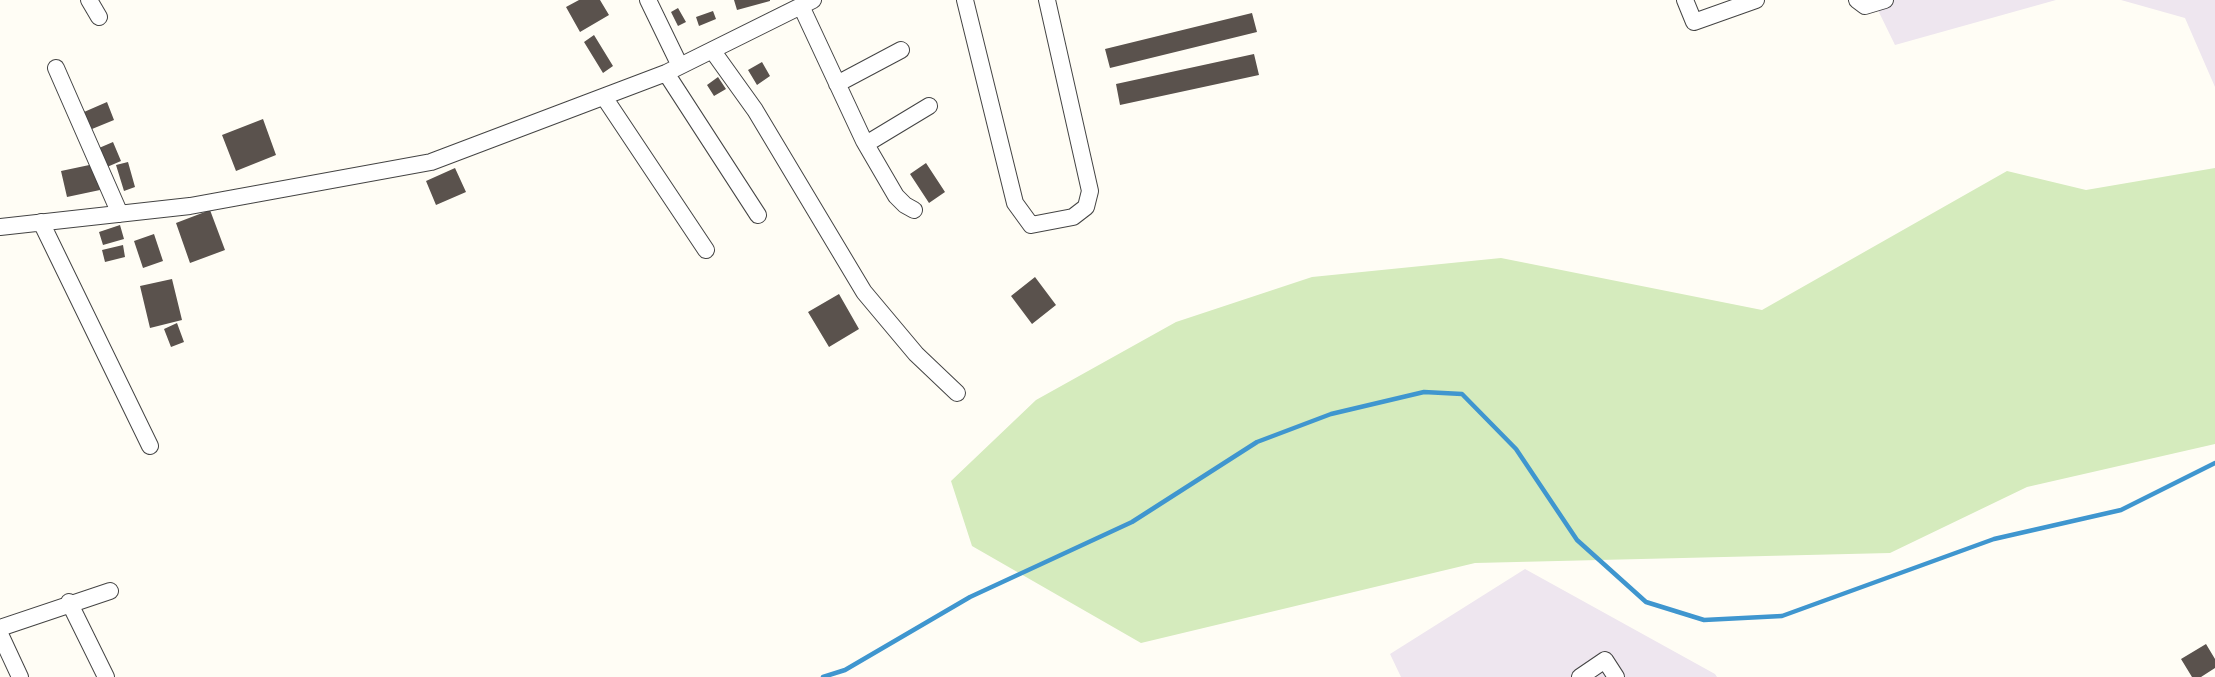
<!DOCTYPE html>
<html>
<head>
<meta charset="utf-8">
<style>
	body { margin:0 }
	canvas { display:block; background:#fffdf5 }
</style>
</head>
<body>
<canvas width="2215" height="677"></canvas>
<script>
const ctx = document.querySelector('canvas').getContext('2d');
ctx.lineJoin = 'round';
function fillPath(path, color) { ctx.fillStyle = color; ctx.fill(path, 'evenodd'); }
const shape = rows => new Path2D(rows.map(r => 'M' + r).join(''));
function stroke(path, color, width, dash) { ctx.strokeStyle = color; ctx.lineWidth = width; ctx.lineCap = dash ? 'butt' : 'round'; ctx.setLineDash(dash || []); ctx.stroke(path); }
fillPath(shape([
	[1873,0,2056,0,1895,45],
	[2121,0,2215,0,2215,87,2185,18],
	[1525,569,1715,674,1717,677,1401,677,1390,654]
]), '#eee6ef');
fillPath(shape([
	[2215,168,2215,444,2027,487,1890,553,1475,563,1141,643,972,546,951,481,1036,400,1176,322,1312,277,1501,258,1762,310,2007,171,2086,190]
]), '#d5ebbd');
stroke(shape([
	[823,677,845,670,970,597,1132,522,1257,442,1331,414,1424,392,1462,394,1516,449,1577,540,1646,602,1704,620,1782,616,1994,539,2121,510,2215,463]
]), '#3f96cf', 4.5);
fillPath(shape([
	[579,0,600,0,609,15,580,32,566,7],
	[734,0,770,0,770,1,737,10],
	[678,8,686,22,678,26,671,12],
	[713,11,716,19,699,26,696,17],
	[1252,13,1257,32,1110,68,1105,49],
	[594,35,613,66,603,73,584,42],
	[1254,54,1259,75,1120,105,1116,84],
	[762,62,770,76,757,85,748,70],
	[718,77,726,89,714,96,707,85],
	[107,102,114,120,92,129,84,112],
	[263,119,276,155,236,171,222,135],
	[113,142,121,161,107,167,99,148],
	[128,162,135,187,124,191,116,165],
	[926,163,945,192,929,203,910,174],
	[94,164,100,190,67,197,61,171],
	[455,168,466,192,436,205,426,181],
	[210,210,225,250,190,263,176,223],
	[120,225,124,239,103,245,99,232],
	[154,234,163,261,143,268,134,241],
	[123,245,125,257,105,262,102,250],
	[1035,277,1056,305,1032,324,1011,296],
	[172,279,182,320,150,328,140,286],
	[839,294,859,329,829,347,808,312],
	[177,323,184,342,171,347,164,329],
	[2206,644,2215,659,2215,668,2201,677,2192,677,2181,659]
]), '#5a524d');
const minor = shape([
	[89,0,99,17],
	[648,0,680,66],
	[965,0,1015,203,1031,225,1073,217,1086,207,1090,191,1047,0],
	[1685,0,1694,22,1756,0],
	[1857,0,1865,6,1885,0],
	[801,6,864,141,896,196,905,205,914,210],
	[712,50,755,110,864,292,916,354,957,393],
	[56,68,120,214],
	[666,73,758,215],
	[837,84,901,50],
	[604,97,706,250],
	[866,144,929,106],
	[41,222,150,446],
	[0,227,190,206,431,162,666,73,813,0],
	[69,602,106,677],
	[0,628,110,591],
	[0,634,20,677],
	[1580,677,1605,660,1616,677]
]);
stroke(minor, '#444', 18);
stroke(minor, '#fff', 16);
</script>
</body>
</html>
